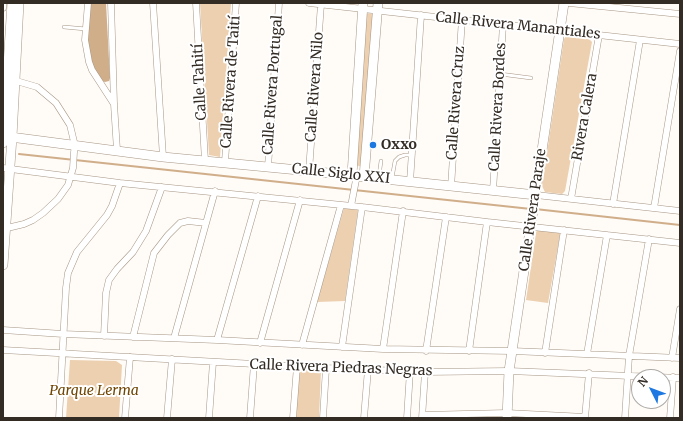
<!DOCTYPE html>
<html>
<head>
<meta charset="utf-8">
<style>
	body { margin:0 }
	#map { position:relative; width:683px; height:421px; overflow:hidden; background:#fffbf7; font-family:Merriweather,serif }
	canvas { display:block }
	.frame { position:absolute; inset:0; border:4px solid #332c25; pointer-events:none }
	.north { position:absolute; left:631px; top:369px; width:40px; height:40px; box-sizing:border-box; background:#fff; border:1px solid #adaba8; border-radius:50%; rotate:312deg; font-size:11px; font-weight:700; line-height:16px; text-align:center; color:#332c25 }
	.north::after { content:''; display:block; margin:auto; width:14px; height:18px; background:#1d78e1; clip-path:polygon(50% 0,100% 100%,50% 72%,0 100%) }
</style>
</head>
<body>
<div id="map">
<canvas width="683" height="421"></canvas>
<div class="frame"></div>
<div class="north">N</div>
</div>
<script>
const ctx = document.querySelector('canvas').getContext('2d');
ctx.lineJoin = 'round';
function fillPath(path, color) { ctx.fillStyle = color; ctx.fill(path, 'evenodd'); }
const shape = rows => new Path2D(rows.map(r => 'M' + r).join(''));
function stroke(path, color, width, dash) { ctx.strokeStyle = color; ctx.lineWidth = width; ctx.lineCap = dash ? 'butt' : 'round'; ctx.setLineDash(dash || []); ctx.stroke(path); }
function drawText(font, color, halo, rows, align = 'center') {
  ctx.font = font + ' Merriweather,serif'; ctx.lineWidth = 4; ctx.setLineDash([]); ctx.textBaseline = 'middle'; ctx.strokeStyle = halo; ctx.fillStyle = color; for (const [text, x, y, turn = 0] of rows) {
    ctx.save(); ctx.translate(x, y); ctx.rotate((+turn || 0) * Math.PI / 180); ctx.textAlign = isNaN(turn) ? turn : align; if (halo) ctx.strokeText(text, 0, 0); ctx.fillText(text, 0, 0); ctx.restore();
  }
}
fillPath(shape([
	[200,3,231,3,220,157,209,155],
	[365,13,374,14,362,167,356,165],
	[567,35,588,38,592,42,565,191,562,194,545,192,542,186,564,39],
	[344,208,358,210,345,301,317,302],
	[537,230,559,232,560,235,548,303,526,300,536,233],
	[70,360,116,361,122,365,119,418,66,418],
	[298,369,321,370,319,418,296,418]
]), '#edd0b0');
fillPath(shape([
	[90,3,106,3,110,78,109,81,105,82,102,81,95,70,90,56,87,42]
]), '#d0ae8a');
stroke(shape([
	[19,154,531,209],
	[535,209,680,225]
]), '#d0ae8a', 2);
const lane = shape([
	[64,27,86,29],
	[500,74,531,78],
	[379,176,381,161],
	[392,178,395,161,399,157,405,155,411,155]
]);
const street = shape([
	[88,3,85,40,89,62,92,70,114,104],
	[111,3,114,104,117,150],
	[153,3,163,157],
	[196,3,205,161],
	[309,3,680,44],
	[569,3,680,14],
	[3,8,3,3],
	[225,162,236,3],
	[268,167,279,3],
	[3,168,120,183,362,207,487,222,680,243],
	[309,171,321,4],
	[410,182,421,15],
	[451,187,462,19],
	[493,191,503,24],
	[536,195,680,211],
	[571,199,599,35],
	[613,204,640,40],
	[351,206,356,180],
	[654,208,680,51],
	[3,229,24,224,33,220,43,213,58,199,68,185,73,168,74,152,75,146,70,125,56,103,37,87,13,80],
	[3,330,63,334,217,340,383,349,512,351,680,358],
	[104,336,106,293,109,280,117,269,133,252,146,231,162,187],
	[133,337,154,253,168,235,180,223,188,221,206,223],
	[174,338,215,191],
	[217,340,258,196],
	[260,343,300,200],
	[302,345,341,205],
	[342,347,362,207],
	[383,349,403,211],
	[3,350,326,368,425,372,509,371,680,378],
	[426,351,446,217],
	[469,351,487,222],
	[545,353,564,230],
	[587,354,607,235],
	[672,358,680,309],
	[423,415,507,413,585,417],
	[59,418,66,288,68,273,77,252,107,215,112,206,120,183],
	[125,418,130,357],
	[167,418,172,359],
	[209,418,213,362],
	[250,418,254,364],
	[293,418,297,366],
	[323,418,326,368],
	[364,418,368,369],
	[407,418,410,371],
	[422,418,425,372],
	[585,418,589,373],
	[625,418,629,356,649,239],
	[670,418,673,377]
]);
const secondary = shape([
	[3,136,163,157,309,171,536,195],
	[3,143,12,3],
	[352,175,363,3],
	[364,177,378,3],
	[3,265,12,137,19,3],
	[507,418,509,371,564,3]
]);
stroke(lane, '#a69684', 4);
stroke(street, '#a69684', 7);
stroke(secondary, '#a69684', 10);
stroke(lane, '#fff', 3);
stroke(street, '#fff', 6);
stroke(secondary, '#fff', 9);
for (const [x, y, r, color] of [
	[373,145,4,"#1d78e1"]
]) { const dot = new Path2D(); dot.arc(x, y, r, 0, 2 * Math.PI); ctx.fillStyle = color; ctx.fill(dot); stroke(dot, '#fff', 1.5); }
drawText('14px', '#332c25', '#fff', [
	["Calle Rivera Manantiales",518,26,6],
	["Calle Tahití",200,82,-93],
	["Calle Rivera de Taití",231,82,-86],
	["Calle Rivera Portugal",273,85,-86],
	["Calle Rivera Nilo",315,87,-86],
	["Calle Rivera Cruz",456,103,-86],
	["Calle Rivera Bordes",498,107,-87],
	["Rivera Calera",585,117,-80],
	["Calle Siglo XXI",341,174,6],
	["Calle Rivera Paraje",533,210,-82],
	["Calle Rivera Piedras Negras",341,368,2]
]);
drawText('bold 14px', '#332c25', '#fff', [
	["Oxxo",381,145]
], 'left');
drawText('italic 14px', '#704502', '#fff', [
	["Parque Lerma",94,391]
]);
</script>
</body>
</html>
